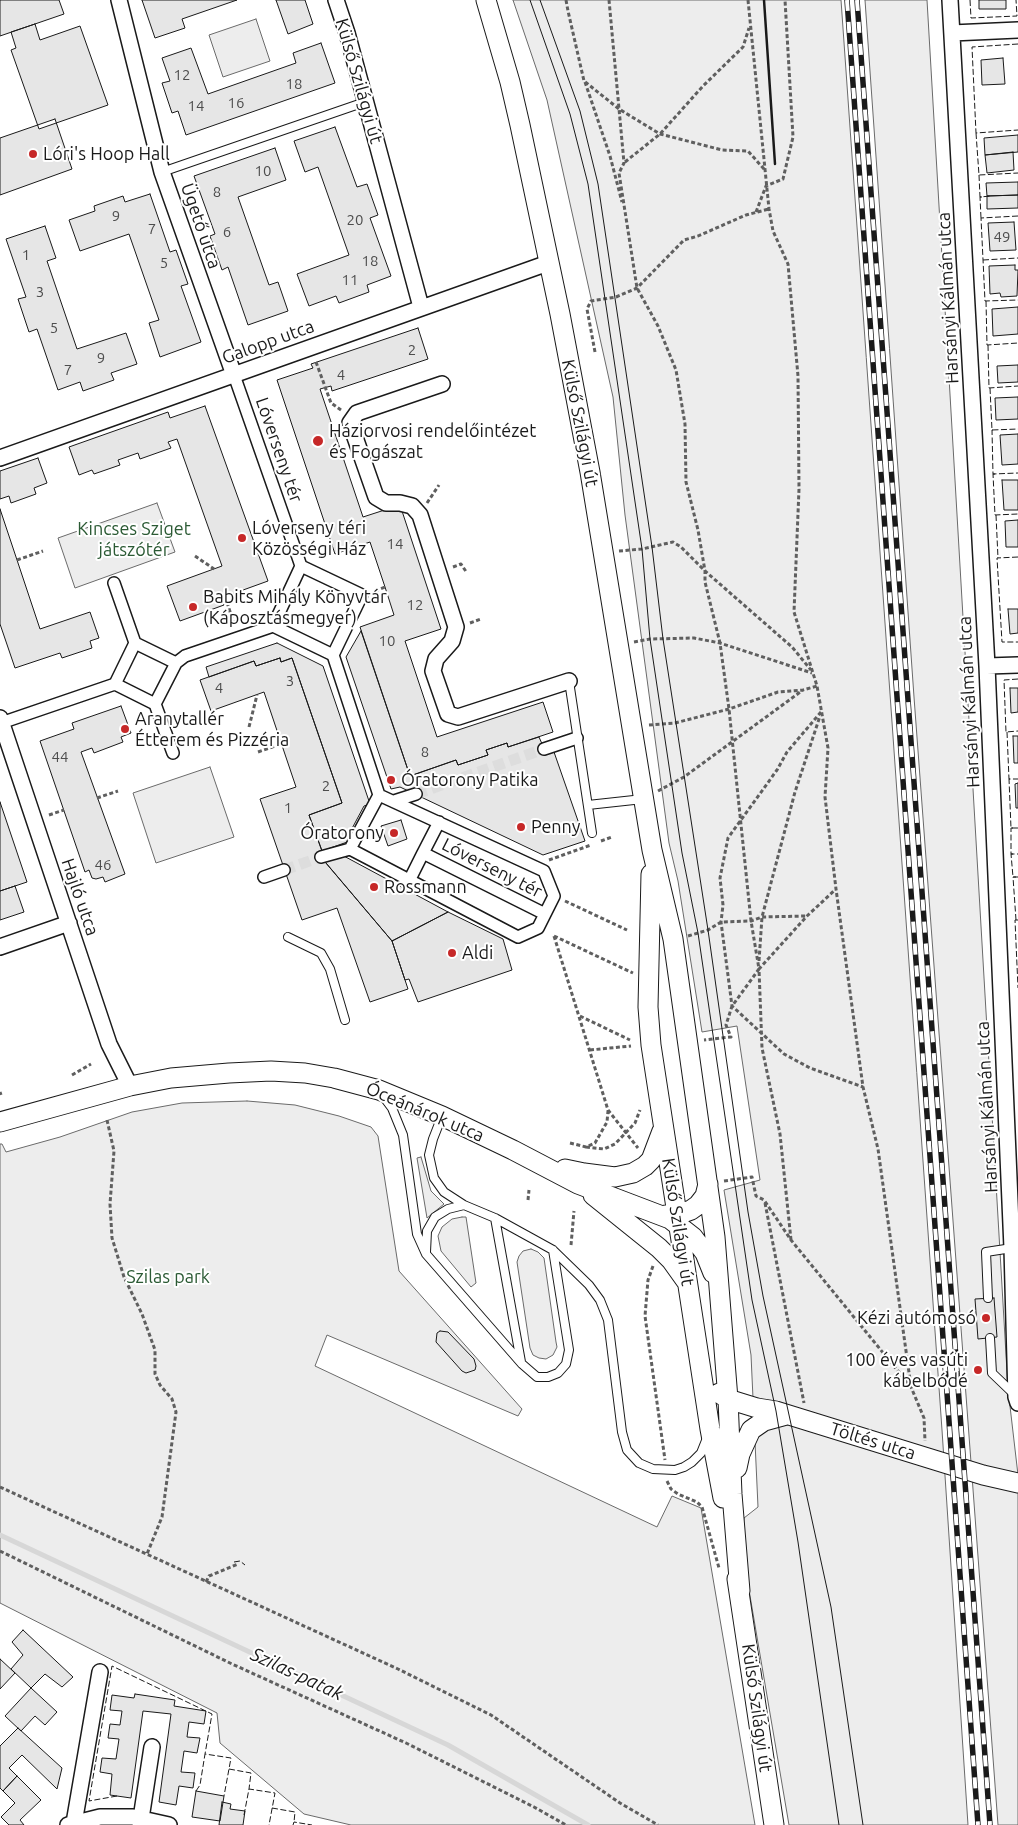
<!DOCTYPE html>
<html>
<head>
<meta charset="utf-8">
<style>
	body { margin:0 }
	canvas { display:block; background:#fff }
</style>
</head>
<body>
<canvas width="1018" height="1825"></canvas>
<script>
const ctx = document.querySelector('canvas').getContext('2d');
ctx.lineJoin = 'round';
function fillPath(path, color) { ctx.fillStyle = color; ctx.fill(path, 'evenodd'); }
const shape = rows => new Path2D(rows.map(r => 'M' + r).join(''));
function stroke(path, color, width, dash) { ctx.strokeStyle = color; ctx.lineWidth = width; ctx.lineCap = dash ? 'butt' : 'round'; ctx.setLineDash(dash || []); ctx.stroke(path); }
function drawText(font, color, halo, rows, align = 'center') {
  ctx.font = font + ' Ubuntu,sans-serif'; ctx.lineWidth = 4; ctx.setLineDash([]); ctx.textBaseline = 'middle'; ctx.strokeStyle = halo; ctx.fillStyle = color; for (const [text, x, y, turn = 0] of rows) {
    ctx.save(); ctx.translate(x, y); ctx.rotate((+turn || 0) * Math.PI / 180); ctx.textAlign = isNaN(turn) ? turn : align; if (halo) ctx.strokeText(text, 0, 0); ctx.fillText(text, 0, 0); ctx.restore();
  }
}
const green = shape([
	[513,0,841,0,942,1430,968,1825,789,1825,741,1543,744,1518,758,1507,751,1355,724,1190,760,1180,737,1026,702,1032,678,881,669,843,625,515,613,397,547,100,513,0],
	[865,0,927,0,1008,1389,1018,1475,1018,1825,998,1825,914,697,865,0],
	[256,19,270,61,223,77,209,35,256,19],
	[157,503,175,552,75,588,58,538,157,503],
	[210,767,234,837,156,863,133,793,210,767],
	[247,1101,295,1105,339,1116,371,1127,378,1136,399,1271,522,1409,518,1416,327,1335,315,1366,657,1527,672,1496,701,1508,755,1825,351,1825,304,1814,220,1743,217,1713,0,1603,0,1144,2,1144,6,1152,60,1137,132,1112,182,1103,247,1101],
	[421,1157,431,1191,444,1204,427,1218,417,1158,421,1157],
	[462,1217,466,1217,476,1283,471,1287,441,1251,438,1236,442,1227,452,1219,462,1217],
	[531,1249,538,1252,544,1258,556,1342,557,1347,553,1355,546,1359,539,1358,533,1355,530,1348,517,1262,519,1256,523,1251,531,1249]
]);
fillPath(green, '#ededed');
stroke(green, '#6a6a6a', 1);
stroke(shape([
	[0,1535,448,1745,588,1825]
]), '#d7d7d7', 5);
const building = shape([
	[0,0,59,0,64,14,0,36,0,0],
	[142,0,237,0,182,19,185,28,155,38,142,0],
	[276,0,305,0,313,24,288,34,276,0],
	[979,0,1006,0,1006,9,979,9,979,0],
	[35,24,40,40,80,26,108,105,39,129,11,50,16,48,11,32,35,24],
	[321,43,335,83,186,135,178,111,172,113,162,83,170,81,162,58,191,48,208,94,296,63,293,53,321,43],
	[1003,58,1005,84,982,85,981,60,1003,58],
	[55,119,72,169,0,195,0,138,55,119],
	[335,127,357,187,367,184,378,215,370,218,391,276,367,285,369,292,339,303,336,296,309,306,297,274,349,255,318,167,305,172,294,141,335,127],
	[1018,135,1018,152,985,155,984,138,1018,135],
	[275,148,286,180,238,197,269,285,278,282,288,311,248,325,228,267,222,270,210,236,215,234,194,176,275,148],
	[1013,152,1014,170,987,173,985,155,1013,152],
	[1018,182,1018,195,987,196,986,183,1018,182],
	[150,194,170,252,176,250,188,284,181,286,201,342,160,357,149,323,159,320,129,234,80,251,69,220,95,211,94,206,123,196,125,202,150,194],
	[1018,195,1018,208,987,209,987,196,1018,195],
	[1014,222,1016,250,990,251,988,223,1014,222],
	[45,226,56,258,47,261,77,349,126,333,137,364,111,373,114,380,83,391,80,382,58,390,37,329,29,332,18,299,26,297,6,239,45,226],
	[1015,265,1015,270,1018,270,1017,296,1001,297,1000,293,990,294,989,266,1015,265],
	[1018,307,1018,334,993,336,992,309,1018,307],
	[418,328,428,359,332,391,331,386,320,389,363,517,400,505,441,629,405,641,437,737,543,702,553,732,508,747,507,743,486,750,488,755,458,765,456,760,410,776,360,627,394,615,385,587,370,542,335,554,277,380,313,368,311,364,418,328],
	[1018,365,1018,382,998,383,997,366,1018,365],
	[1018,397,1018,419,996,420,995,398,1018,397],
	[205,406,268,581,221,598,224,605,180,621,167,586,222,566,177,439,168,442,171,448,140,459,138,453,118,460,120,465,94,474,92,470,79,475,69,447,168,412,170,418,205,406],
	[1018,434,1018,464,1002,465,1000,435,1018,434],
	[38,458,47,483,34,488,36,494,11,503,9,496,0,499,0,471,38,458],
	[1002,480,1018,480,1018,510,1004,510,1002,480],
	[0,509,40,629,90,612,99,638,90,641,92,648,62,658,60,653,15,668,0,624,0,509],
	[1018,520,1018,547,1006,547,1005,521,1018,520],
	[1008,609,1018,609,1018,633,1010,634,1008,609],
	[361,631,410,776,456,760,458,765,488,755,486,750,507,743,508,747,539,737,546,753,554,752,585,841,543,855,400,787,391,789,346,657,361,631],
	[277,643,323,666,370,804,364,806,348,836,350,841,322,851,309,815,342,803,292,658,281,662,280,658,256,666,254,661,209,677,206,667,277,643],
	[280,658,281,662,292,658,342,803,309,815,322,851,321,857,392,941,408,989,370,1002,337,908,302,920,260,799,296,787,264,692,211,711,200,680,254,661,256,666,280,658],
	[1010,688,1018,688,1018,712,1011,713,1010,688],
	[121,706,131,733,121,737,123,742,94,753,92,748,81,752,125,874,105,882,103,877,96,879,92,878,89,870,85,872,40,741,74,729,72,723,121,706],
	[1013,736,1018,736,1018,763,1014,763,1013,736],
	[1018,783,1018,808,1016,808,1015,784,1018,783],
	[0,802,27,882,0,891,0,802],
	[401,820,407,839,388,846,381,826,401,820],
	[342,855,448,912,392,941,325,862,342,855],
	[15,886,24,912,0,920,0,891,15,886],
	[448,912,503,939,512,970,418,1002,409,979,405,980,392,941,448,912],
	[994,1298,997,1337,978,1339,975,1299,994,1298],
	[440,1331,448,1332,474,1359,476,1366,475,1370,466,1373,462,1371,436,1342,437,1333,440,1331],
	[23,1630,73,1677,62,1687,45,1674,31,1688,11,1669,23,1655,12,1642,23,1630],
	[0,1659,15,1673,0,1689,0,1659],
	[31,1688,57,1712,45,1725,35,1716,21,1731,5,1716,31,1688],
	[135,1694,175,1700,174,1706,206,1711,204,1724,189,1722,187,1737,200,1738,197,1753,184,1751,181,1772,195,1773,193,1788,179,1786,176,1805,159,1802,171,1714,143,1711,131,1798,110,1795,112,1774,100,1772,102,1758,116,1759,119,1739,108,1738,110,1724,120,1725,122,1711,110,1710,112,1695,134,1698,135,1694],
	[18,1728,62,1768,57,1789,22,1755,9,1768,17,1776,3,1791,0,1788,0,1746,18,1728],
	[17,1776,41,1800,20,1820,24,1825,9,1825,1,1817,15,1803,3,1791,17,1776],
	[196,1791,224,1796,220,1821,192,1817,196,1791],
	[222,1802,231,1804,230,1809,245,1811,243,1825,219,1825,222,1802]
]);
fillPath(building, '#e6e6e6');
stroke(building, '#1a1a1a', 1);
stroke(shape([
	[416,794,544,749],
	[284,870,321,857]
]), '#ddd', 11, [11, 5.5]);
const service = shape([
	[162,172,365,102],
	[569,681,592,833],
	[588,805,643,799],
	[288,937,321,953,330,969,345,1020],
	[383,1096,392,1108,403,1135,417,1234,426,1254,522,1364,537,1377,548,1377,558,1373,566,1364,569,1350,553,1250],
	[442,1116,433,1139,429,1155,434,1178,444,1192,464,1205,495,1218,553,1250,589,1285,600,1300,608,1320,622,1432,627,1450,639,1463,653,1469,675,1470,684,1467,692,1462,701,1453,707,1438],
	[495,1218,521,1362],
	[426,1252,427,1231,435,1217,448,1209,464,1205],
	[988,1298,986,1252,1012,1248],
	[990,1338,992,1373,1015,1395]
]);
const pedestrian = shape([
	[234,375,301,566],
	[114,583,135,643],
	[135,643,176,663,155,704,115,684,135,643],
	[333,655,379,795],
	[176,663,185,656,273,626,333,655,362,595,301,566,273,626],
	[155,704,173,753],
	[1,723,115,684],
	[544,749,577,738],
	[379,795,544,871,554,896,538,928,518,937,350,849,379,795],
	[394,801,416,794],
	[423,853,439,822],
	[321,857,350,849],
	[264,877,284,870],
	[409,881,423,853,545,914]
]);
const minor = shape([
	[119,0,162,172,234,375],
	[336,0,347,33,421,307],
	[950,0,987,666,1012,1248,1016,1397,1018,1403],
	[952,33,1018,30],
	[442,384,357,413,350,423,376,497,386,503,400,503,412,506,420,515,456,627,452,641,436,659,433,671,448,714,458,717,569,681],
	[0,458,548,263],
	[987,666,1018,665],
	[0,718,109,1044,130,1086],
	[0,947,69,923],
	[74,1823,100,1672],
	[68,1825,100,1817,133,1817,169,1825],
	[140,1825,152,1747]
]);
const tertiary = shape([
	[486,0,510,82,520,125,560,314,590,472,652,850,673,939,715,1237,728,1399,732,1494,740,1591],
	[651,874,648,1007,651,1045,710,1429,723,1498],
	[0,1122,130,1086,171,1078,229,1073,271,1071,305,1073,334,1078,379,1090,442,1116,513,1150,578,1184,670,1219,693,1237,705,1253,713,1273],
	[565,1169,584,1173,615,1177,633,1173,645,1166,651,1160,662,1131],
	[593,1195,659,1248,671,1260,686,1281],
	[665,1215,677,1215,691,1210,698,1205,705,1196,708,1184],
	[719,1393,728,1399,757,1408,776,1411,983,1475,1018,1483],
	[737,1468,740,1454,751,1430,764,1421,786,1415],
	[737,1579,774,1825]
]);
stroke(service, '#1a1a1a', 10);
stroke(pedestrian, '#1a1a1a', 14);
stroke(minor, '#1a1a1a', 18);
stroke(tertiary, '#1a1a1a', 21);
stroke(shape([
	[566,0,568,11,584,81,619,109,660,134,722,150,748,151,764,169],
	[609,0,624,163,619,173,637,288,658,326,676,370,685,424,686,482,698,530,705,571,705,582,720,643,729,709,751,921,759,969,732,1006,726,1025,731,1037,704,1040],
	[748,0,769,209,773,231,788,264,798,376,799,489,794,612,817,686,828,748,825,797,836,889,863,1087,878,1149,911,1387],
	[585,82,610,156,622,202],
	[625,162,660,134,703,86,743,47,749,28],
	[756,212,766,186,783,179,793,137,785,0],
	[595,352,587,309,591,301,616,297,637,288,684,240,698,236,746,215,769,209],
	[316,362,331,403,341,410],
	[427,503,439,485],
	[619,551,642,549,673,542,681,547,705,571,792,647,811,670],
	[195,556,214,569],
	[17,560,43,551],
	[453,567,461,564,467,573],
	[375,591,385,587],
	[225,596,235,627],
	[470,623,481,619],
	[634,642,650,639,694,638,720,643,812,673],
	[821,712,787,752,777,770,728,838,720,878,723,905,721,922,732,1006,784,1054,810,1068,863,1087],
	[649,725,675,723,729,709,778,692,803,690,817,686],
	[249,727,257,695],
	[258,752,281,744],
	[658,791,684,777,803,690],
	[97,798,118,791],
	[49,815,64,810],
	[601,841,612,837],
	[549,860,591,845],
	[565,901,627,930],
	[554,936,608,1110,638,1148],
	[554,936,633,973],
	[688,936,708,930,721,922,751,921,762,917,806,916],
	[759,961,762,917,795,792,820,716],
	[580,1016,630,1040],
	[590,1050,631,1046],
	[72,1075,91,1064],
	[0,1092,1,1095],
	[107,1120,114,1151,110,1204,112,1238,124,1277,142,1314,155,1350,155,1374,160,1385,172,1399,176,1412,162,1517,147,1554],
	[570,1143,586,1147,595,1143,607,1122,608,1111],
	[586,1147,604,1149,615,1144,635,1123,640,1110],
	[724,1181,752,1177,756,1196,764,1200,791,1240,911,1387,924,1418,925,1441],
	[528,1200,529,1190],
	[765,1203,804,1403],
	[791,1240,780,1134,762,1048,759,969,807,916,836,889],
	[571,1245,574,1211],
	[653,1266,648,1280,645,1316,665,1460],
	[667,1481,671,1489,678,1494,697,1502,702,1507,719,1568],
	[0,1487,398,1669,491,1715,620,1803,658,1825],
	[0,1551,232,1664,406,1743,534,1807,566,1825],
	[206,1582,209,1576,238,1564]
]), '#5f5f5f', 3, [4, 2.5]);
stroke(service, '#fff', 8);
stroke(pedestrian, '#fff', 11);
stroke(minor, '#fff', 15);
stroke(tertiary, '#fff', 19);
stroke(shape([
	[530,0,570,114,588,184,642,549,650,639,682,853,698,933,752,1300,776,1411,798,1542,839,1825],
	[540,0,580,111,598,184,652,547,663,639,708,930,748,1212,763,1296,831,1607,863,1825]
]), '#1a1a1a', 1);
const rail = shape([
	[847,0,978,1825],
	[857,0,990,1825]
]);
stroke(rail, '#1a1a1a', 5.5);
stroke(rail, '#fff', 4, [11]);
stroke(shape([
	[970,0,971,18,1017,16,1016,0],
	[1018,44,972,47,976,133,1018,130],
	[976,133,979,175,1018,173],
	[979,175,980,197,991,196],
	[982,197,980,197,981,218,983,217],
	[1018,216,981,218,985,301,1018,300],
	[983,260,1018,258],
	[986,301,987,345,1018,343],
	[988,345,989,388,1018,386],
	[990,388,992,430,1018,429],
	[993,430,992,430,993,474,1018,473],
	[995,474,993,474,995,515,1018,514],
	[996,515,998,558],
	[1018,557,997,558,1002,642,1018,642],
	[1018,679,1004,680,1006,732,1018,731],
	[1007,732,1009,779,1018,779],
	[1010,779,1009,779,1011,828,1018,828],
	[1013,828,1011,828,1011,854,1018,854],
	[1013,854,1011,854,1013,877,1016,877],
	[1016,920,1013,877,1018,877],
	[1018,920,1015,920,1018,988],
	[234,1562,240,1561,245,1565],
	[229,1769,251,1773,249,1789],
	[196,1791,200,1785,205,1754,231,1758,224,1796],
	[117,1796,89,1801,112,1666,212,1714,205,1754],
	[272,1808,295,1812,294,1822],
	[244,1815,249,1789,275,1793,269,1825],
	[293,1825,294,1822,312,1825]
]), '#1a1a1a', 1, [6, 2.5]);
stroke(shape([
	[764,0,775,164]
]), '#1a1a1a', 2.5);
for (const [x, y, r, color] of [
	[33,154,5,"#c62828"],
	[318,441,6,"#c62828"],
	[242,538,5,"#c62828"],
	[193,607,5,"#c62828"],
	[125,729,5,"#c62828"],
	[391,780,5,"#c62828"],
	[521,827,5,"#c62828"],
	[394,833,5,"#c62828"],
	[374,887,5,"#c62828"],
	[452,953,5,"#c62828"],
	[986,1318,5,"#c62828"],
	[978,1370,5,"#c62828"]
]) { const dot = new Path2D(); dot.arc(x, y, r, 0, 2 * Math.PI); ctx.fillStyle = color; ctx.fill(dot); stroke(dot, '#fff', 2); }
drawText('15px', '#4d4d4d', null, [
	["12",182,75],
	["18",294,84],
	["16",236,103],
	["14",196,106],
	["10",263,171],
	["8",217,192],
	["9",116,216],
	["20",355,220],
	["7",152,229],
	["6",227,232],
	["49",1002,237],
	["1",26,255],
	["18",370,261],
	["5",164,263],
	["11",350,280],
	["3",40,292],
	["5",54,328],
	["2",412,350],
	["9",101,358],
	["7",68,370],
	["4",341,375],
	["14",395,544],
	["12",415,605],
	["10",387,641],
	["3",290,681],
	["4",219,688],
	["8",425,752],
	["44",60,757],
	["2",326,786],
	["1",288,808],
	["46",103,865]
]);
drawText('18px', '#1a1a1a', '#fff', [
	["Külső Szilágyi út",359,81,74],
	["Ügető utca",201,226,71],
	["Harsányi Kálmán utca",948,298,-93],
	["Galopp utca",268,342,-20],
	["Külső Szilágyi út",580,423,79],
	["Lóverseny tér",279,450,71],
	["Harsányi Kálmán utca",969,702,-93],
	["Lóverseny tér",492,868,27],
	["Hajló utca",80,897,71],
	["Harsányi Kálmán utca",987,1107,-93],
	["Óceánárok utca",425,1112,23],
	["Külső Szilágyi út",678,1222,81],
	["Töltés utca",873,1441,17],
	["Külső Szilágyi út",757,1708,82]
]);
drawText('18px', '#1a1a1a', '#fff', [
	["Lóri's Hoop Hall",43,154],
	["Háziorvosi rendelőintézet",329,431],
	["és Fogászat",329,452],
	["Lóverseny téri",252,528],
	["Közösségi Ház",252,549],
	["Babits Mihály Könyvtár",203,597],
	["(Káposztásmegyer)",203,618],
	["Aranytallér",135,719],
	["Étterem és Pizzéria",135,740],
	["Óratorony Patika",401,780],
	["Penny",531,827],
	["Óratorony",384,833,"right"],
	["Rossmann",384,887],
	["Aldi",462,953],
	["Kézi autómosó",976,1318,"right"],
	["100 éves vasúti",968,1360,"right"],
	["kábelbódé",968,1381,"right"]
], 'left');
drawText('18px', '#2b5a34', '#fff', [
	["Kincses Sziget",134,529],
	["játszótér",134,550],
	["Szilas park",168,1277]
]);
drawText('italic 19px', '#1a1a1a', '#fff', [
	["Szilas-patak",297,1674,25]
]);
</script>
</body>
</html>
